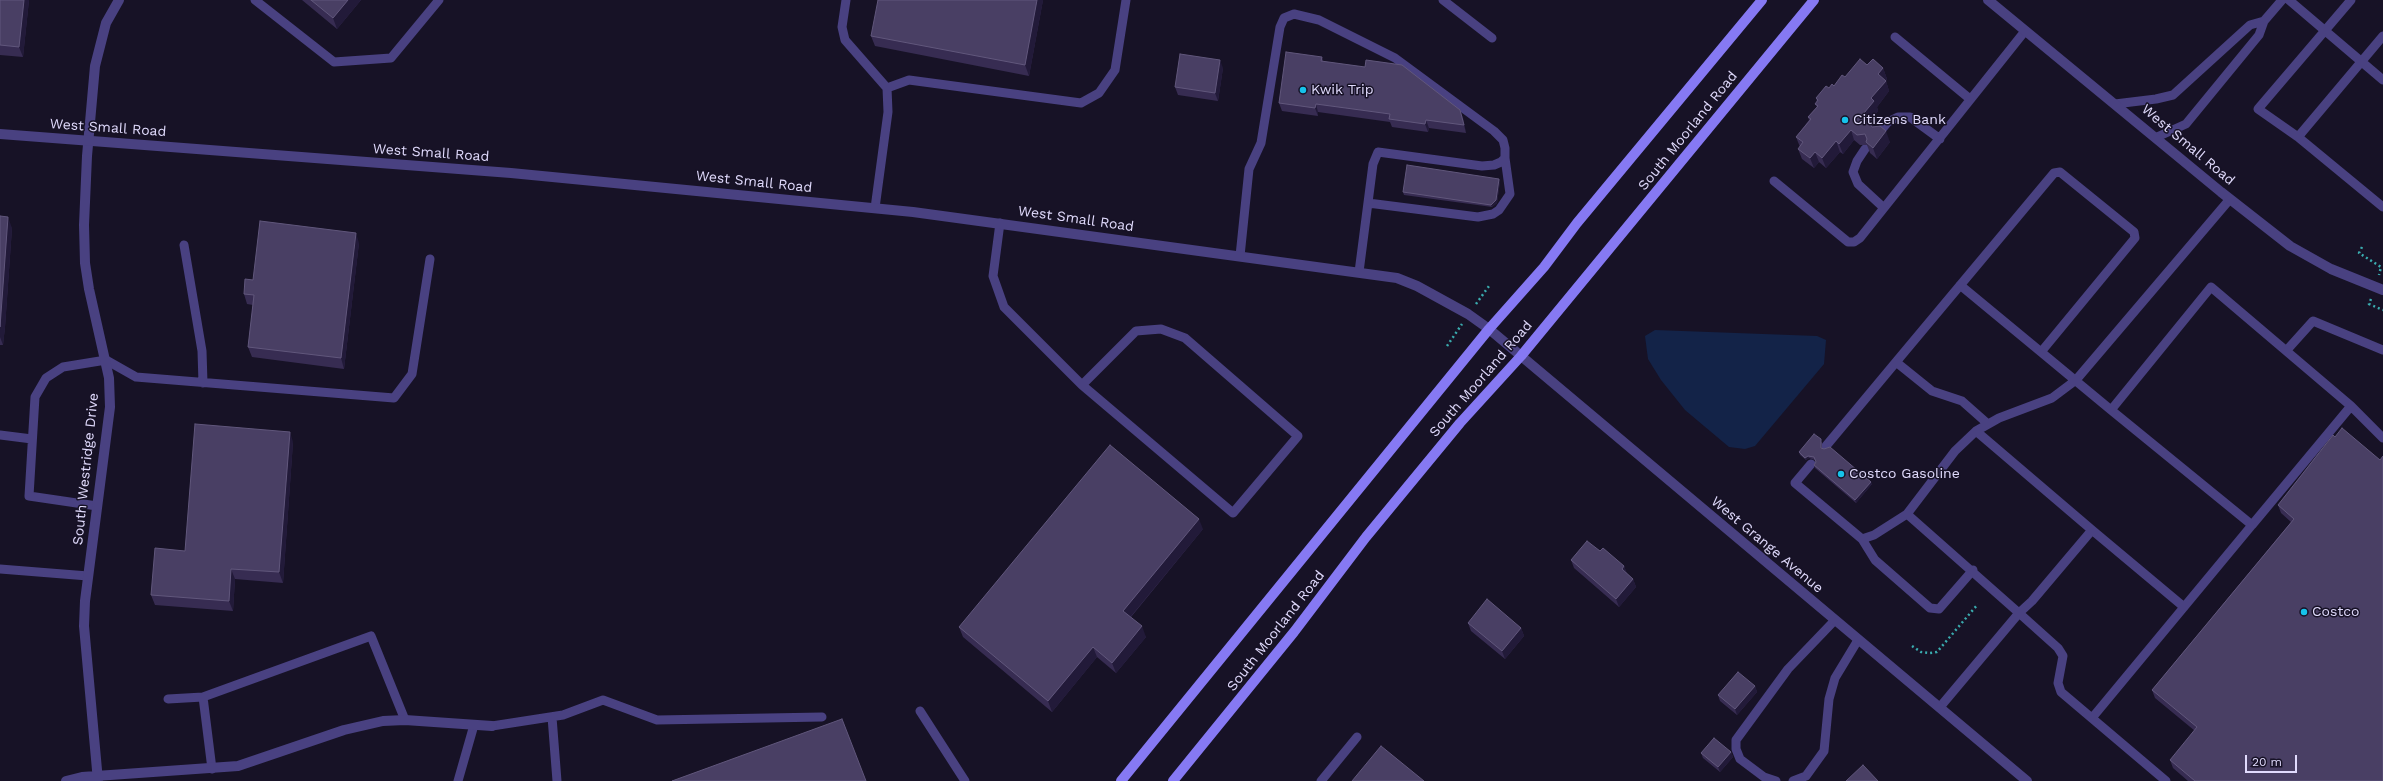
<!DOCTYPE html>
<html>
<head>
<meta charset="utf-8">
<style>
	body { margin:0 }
	#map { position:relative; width:2383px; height:781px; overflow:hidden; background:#171226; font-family:"Work Sans",sans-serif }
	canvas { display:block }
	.scale { position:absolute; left:2245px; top:755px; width:52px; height:18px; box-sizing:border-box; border:2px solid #e0dafc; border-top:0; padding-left:5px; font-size:12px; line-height:14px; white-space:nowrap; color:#e0dafc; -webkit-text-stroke:3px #171226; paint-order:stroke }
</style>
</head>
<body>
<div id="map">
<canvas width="2383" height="781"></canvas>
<div class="scale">20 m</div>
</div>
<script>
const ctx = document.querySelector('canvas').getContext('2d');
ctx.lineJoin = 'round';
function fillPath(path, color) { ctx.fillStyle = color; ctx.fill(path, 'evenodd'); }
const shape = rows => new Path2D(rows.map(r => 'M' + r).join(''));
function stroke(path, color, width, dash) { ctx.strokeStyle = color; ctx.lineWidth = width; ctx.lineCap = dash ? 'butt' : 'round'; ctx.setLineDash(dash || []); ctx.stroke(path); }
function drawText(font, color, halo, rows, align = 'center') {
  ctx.font = font + ' "Work Sans",sans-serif'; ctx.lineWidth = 3; ctx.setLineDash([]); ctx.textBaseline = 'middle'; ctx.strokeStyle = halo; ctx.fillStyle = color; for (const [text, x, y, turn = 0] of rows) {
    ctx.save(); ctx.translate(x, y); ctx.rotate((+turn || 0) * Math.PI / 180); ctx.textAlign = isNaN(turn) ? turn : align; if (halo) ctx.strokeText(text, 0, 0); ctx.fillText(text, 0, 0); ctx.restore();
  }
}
fillPath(shape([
	[1655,330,1817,336,1826,340,1824,364,1755,446,1745,449,1729,447,1685,410,1661,380,1648,359,1645,336]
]), '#132348');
stroke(shape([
	[2362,247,2359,253,2381,267,2379,275],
	[2371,299,2369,304,2383,310],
	[1476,304,1489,286],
	[1447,346,1462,324],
	[1912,646,1921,652,1930,653,1937,652,1978,604]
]), '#3aacaf', 2.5, [2, 3]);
stroke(shape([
	[255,0,334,62,391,58,439,0],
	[846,0,842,27,845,40,887,88,888,112,875,208],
	[1443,0,1492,38],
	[2289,0,2383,80],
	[2383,36,2298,137,2383,207],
	[1895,37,1970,99],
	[887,88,909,80,1081,103,1099,93,1115,70,1126,0],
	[2115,104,2156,99,2173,95,2250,25,2264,21],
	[1879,133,1888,122,1898,117,1910,117,1940,139],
	[2157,137,2186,124,2259,35,2264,21,2282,0],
	[2298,137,2258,109,2351,0],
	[1865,149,1857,161,1853,172,1858,184,1884,208],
	[1774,181,1848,242,1854,242,1860,238,2025,31],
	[1368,203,1478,217,1493,214,1499,210,1510,194,1505,158],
	[1000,223,993,276,1004,307,1082,385,1136,331,1161,329,1185,338,1298,436,1233,513,1082,385],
	[184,245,202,351,203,383],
	[1240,256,1249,169,1261,143,1280,27,1284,18,1294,14,1319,20,1395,58,1494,131,1503,140,1505,148,1505,158,1501,162,1494,165,1482,166,1378,152,1373,164,1359,272],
	[1960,285,2041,352],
	[2286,351,2313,321,2383,350],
	[2111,410,2211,287,2351,406],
	[1988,424,1962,401,1932,391,1896,362,2054,173,2060,172,2134,232,2135,238,2041,352,2111,410,2252,525,2351,406,2383,438],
	[1976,431,2092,530,2032,601,2019,613,2058,648,2063,656,2058,683,2061,692,2166,781],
	[0,435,32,439],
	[1826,446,1896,362],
	[1811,464,1795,483,1862,539,1875,560,1930,608,1939,609,1973,570],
	[97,506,29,496,35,397,46,378,63,367,106,360,136,377,394,398,412,374,430,259],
	[2092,530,2184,607],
	[1862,539,1874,535,1907,514],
	[0,569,88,576],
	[168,699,203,697],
	[1940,707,2019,613,1907,514,1955,451,1976,431,1999,418,2052,398,2076,380,2230,199],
	[920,711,965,781],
	[552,717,557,781],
	[2092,718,2252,525],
	[492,726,563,715,603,700,657,720,822,717],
	[212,769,203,697,371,636,405,720],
	[458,781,474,725],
	[1321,781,1357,737],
	[1776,781,1764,777,1740,759,1736,749,1736,740,1788,669,1835,620],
	[1793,781,1806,776,1824,751,1829,699,1835,678,1858,640]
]), '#494181', 9);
stroke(shape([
	[1988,0,2221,192,2290,246,2331,269,2383,290],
	[66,781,82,777,238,766,344,730,383,721,405,720,492,726],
	[98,781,84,626,85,601,110,407,109,378,89,289,85,263,84,225,87,156,95,66,106,23,119,0]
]), '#494181', 10);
stroke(shape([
	[0,134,511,173,913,212,1397,278,1417,286,1468,314,1489,329,2027,781]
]), '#494181', 10);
stroke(shape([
	[1121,781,1489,329,1544,267,1577,223,1762,0],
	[1173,781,1294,632,1366,537,1460,423,1521,356,1814,0]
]), '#8679f3', 10);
fillPath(shape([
	[0,0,29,0,23,57,0,55],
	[302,0,361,0,337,29],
	[1043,0,1029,76,875,46,871,36],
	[1322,57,1323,61,1460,110,1463,118,1466,133,1429,128,1428,132,1392,127,1390,122,1318,112,1318,116,1282,111,1279,103],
	[1867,65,1883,68,1887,79,1886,81,1889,91,1877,107,1878,111,1871,120,1874,127,1890,142,1877,159,1870,153,1867,145,1860,145,1854,140,1843,154,1840,152,1826,168,1819,162,1814,168,1802,159,1798,149,1800,147,1796,137,1809,120,1808,117,1817,107,1815,104,1817,102,1816,98,1829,88,1834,86,1845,77],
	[1223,68,1218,101,1178,95,1175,87],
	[1499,179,1500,181,1497,203,1492,207,1404,195,1403,192],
	[0,216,12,228,5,327,3,345,0,345],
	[359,243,344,369,252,357,248,347,253,305,247,304,244,294,253,280],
	[2333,435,2383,781,2188,781,2173,768,2170,760,2195,731,2155,698,2152,690,2291,522,2281,513,2278,505],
	[293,442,283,583,235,579,233,611,155,605,151,595,185,551],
	[1822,442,1822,448,1872,484,1856,503,1815,468,1814,465,1816,462,1815,460,1809,458,1806,460,1800,455,1799,452],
	[1203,529,1131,617,1146,637,1116,673,1097,657,1052,712,963,637,959,627],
	[1600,551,1624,566,1627,574,1633,579,1636,587,1619,607,1574,568,1571,560],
	[1468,623,1521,628,1524,636,1505,659,1471,631],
	[1755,686,1757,692,1737,715,1720,701,1718,695],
	[1731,752,1733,757,1720,772,1703,758,1701,753]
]), '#372c52');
fillPath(shape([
	[24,0,29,0,23,57,19,47],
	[348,0,361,0,337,29,333,18],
	[1037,0,1043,0,1029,76,1025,65],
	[1220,60,1223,68,1218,101,1215,93],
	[1883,68,1887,79,1886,81,1889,91,1877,107,1878,111,1871,120,1874,129,1873,135,1864,113,1871,98,1878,74],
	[1316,104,1318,112,1318,116,1315,108],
	[1460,110,1463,118,1466,133,1464,125],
	[1426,120,1429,128,1428,132,1425,124],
	[1851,130,1854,140,1843,154,1839,144],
	[1886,131,1890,142,1877,159,1873,148],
	[1836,141,1840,152,1826,168,1822,158],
	[1815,152,1819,162,1814,168,1810,158],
	[1499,179,1500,181,1497,203,1492,207,1491,205],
	[8,217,12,228,5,327,3,345,0,337,0,327],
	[356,233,359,243,344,369,341,358],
	[290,432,293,442,283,583,279,572],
	[1808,456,1809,458,1806,460,1805,458],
	[1871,482,1872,484,1856,503,1855,500],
	[1199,519,1203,529,1127,621,1123,611],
	[1624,566,1627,574,1622,569],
	[231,569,235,579,233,611,229,601],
	[1633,579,1636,587,1619,607,1616,599],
	[1142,626,1146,637,1116,673,1112,663],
	[1521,628,1524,636,1505,659,1502,651],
	[1093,647,1097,657,1052,712,1048,701],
	[1755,686,1757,692,1737,715,1735,709],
	[1731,752,1733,757,1720,772,1718,767]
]), '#221a39');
const building = shape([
	[0,0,24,0,19,47,0,45,0,0],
	[311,0,348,0,333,18,311,0],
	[878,0,1037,0,1025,65,871,36,878,0],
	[1286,52,1322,57,1321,61,1365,67,1366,60,1402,65,1460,110,1464,125,1426,120,1425,124,1389,119,1390,114,1316,104,1315,108,1279,103,1286,52],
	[1180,54,1220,60,1215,93,1175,87,1180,54],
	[1860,59,1867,65,1873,59,1883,68,1878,74,1886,81,1871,98,1874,101,1864,113,1871,119,1870,124,1872,127,1880,126,1886,131,1873,148,1866,142,1867,139,1865,134,1857,135,1851,130,1839,144,1836,141,1822,158,1815,152,1810,158,1798,149,1803,142,1796,137,1811,119,1808,117,1818,106,1815,104,1818,100,1816,98,1826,86,1829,88,1832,84,1834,86,1842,75,1845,77,1860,59],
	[1407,165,1499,179,1496,200,1491,205,1403,192,1407,165],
	[0,216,8,217,0,327,0,216],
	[260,221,356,233,341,358,248,347,254,295,244,294,245,279,253,280,260,221],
	[195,424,290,432,279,572,231,569,229,601,151,595,155,548,185,551,195,424],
	[2342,428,2380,460,2383,456,2383,781,2195,781,2170,760,2197,727,2152,690,2294,519,2278,505,2333,435,2335,437,2342,428],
	[1814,434,1821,439,1821,448,1824,449,1830,447,1871,482,1855,500,1814,465,1816,462,1814,457,1808,456,1805,458,1799,452,1814,434],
	[1110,445,1199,519,1123,611,1142,626,1112,663,1093,647,1048,701,959,627,1110,445],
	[1587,541,1600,551,1603,548,1624,566,1622,569,1633,579,1616,599,1571,560,1587,541],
	[1487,599,1521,628,1502,651,1468,623,1487,599],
	[1738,672,1755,686,1735,709,1718,695,1738,672],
	[842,719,866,781,672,781,842,719],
	[1714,738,1731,752,1718,767,1701,753,1714,738],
	[1381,746,1424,781,1352,781,1381,746],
	[1863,765,1878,781,1846,781,1863,765]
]);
fillPath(building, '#493f64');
stroke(building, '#61577c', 1);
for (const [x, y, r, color] of [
	[1303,90,4,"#16c3eb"],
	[1845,120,4,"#16c3eb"],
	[1841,474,4,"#16c3eb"],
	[2304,612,4,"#16c3eb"]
]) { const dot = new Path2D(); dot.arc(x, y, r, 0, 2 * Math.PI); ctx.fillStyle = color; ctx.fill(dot); stroke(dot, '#171226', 1.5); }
drawText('14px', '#e0dafc', '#171226', [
	["Kwik Trip",1311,90],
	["Citizens Bank",1853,120],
	["Costco Gasoline",1849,474],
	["Costco",2312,612]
], 'left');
drawText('14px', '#e0dafc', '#171226', [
	["West Small Road",108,128,4],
	["South Moorland Road",1688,131,-51],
	["West Small Road",2188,145,40],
	["West Small Road",431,153,4],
	["West Small Road",754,182,6],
	["West Small Road",1076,219,8],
	["South Moorland Road",1481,379,-49],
	["South Westridge Drive",86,469,-84],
	["West Grange Avenue",1767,545,40],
	["South Moorland Road",1276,631,-52]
]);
</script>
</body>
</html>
